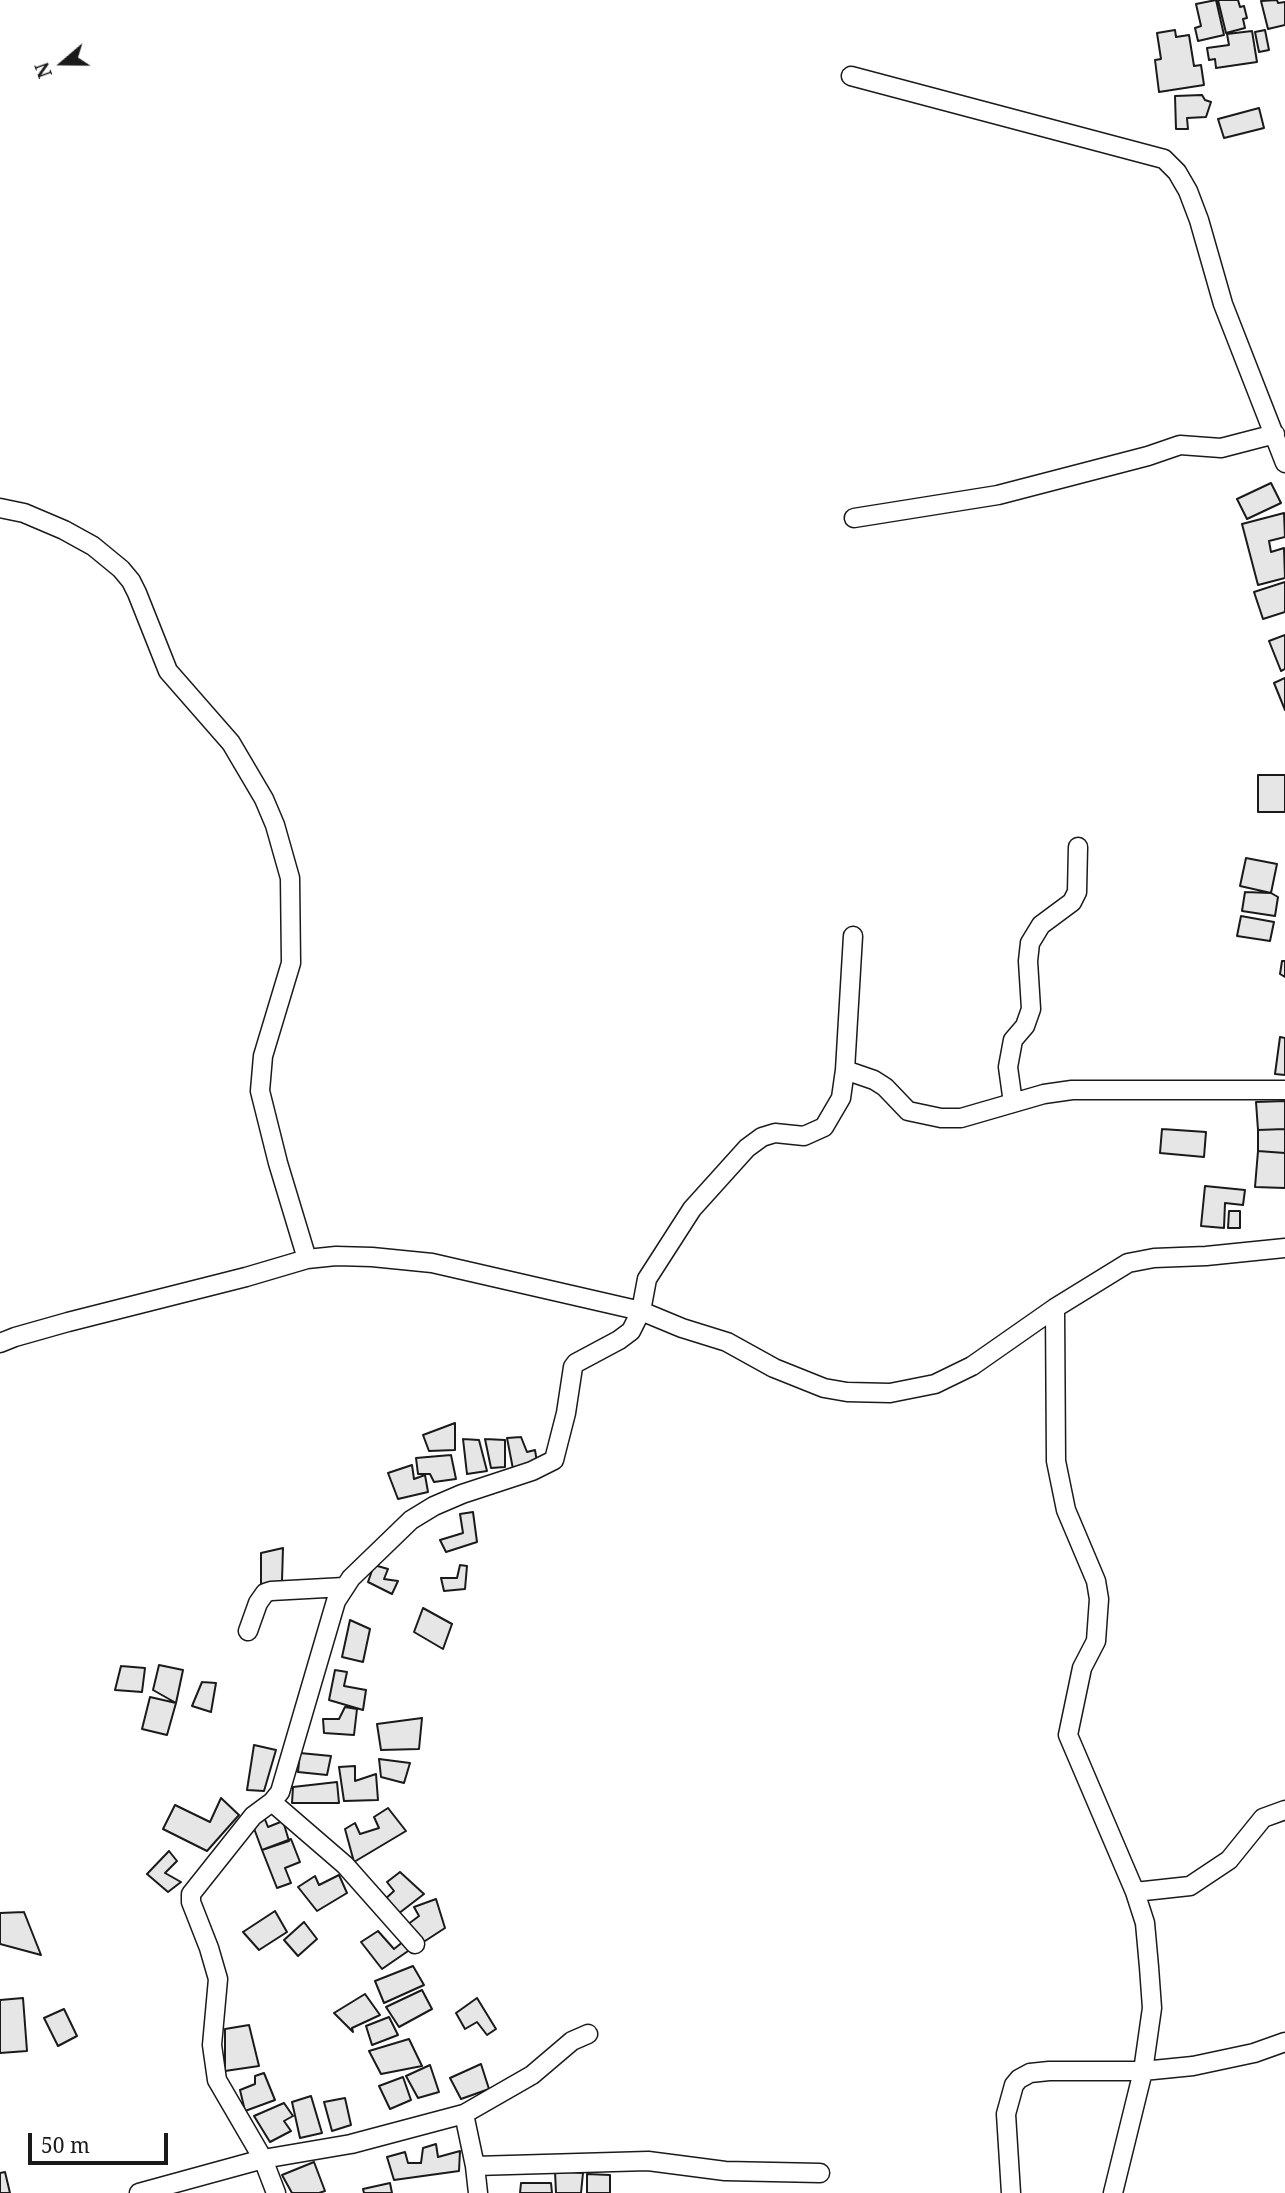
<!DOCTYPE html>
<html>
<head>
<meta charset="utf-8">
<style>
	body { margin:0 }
	#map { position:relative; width:1285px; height:2193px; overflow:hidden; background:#fff; font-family:"Noto Serif",serif }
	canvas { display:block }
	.north { position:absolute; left:28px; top:28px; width:70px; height:70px; -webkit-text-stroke:5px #fff; paint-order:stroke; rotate:250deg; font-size:19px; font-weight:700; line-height:28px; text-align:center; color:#1a1a1a }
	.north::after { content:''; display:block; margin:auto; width:24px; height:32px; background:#1a1a1a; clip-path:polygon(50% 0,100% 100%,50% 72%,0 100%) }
	.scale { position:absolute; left:28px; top:2133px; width:140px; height:32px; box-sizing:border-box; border:4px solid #1a1a1a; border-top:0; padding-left:9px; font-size:21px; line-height:24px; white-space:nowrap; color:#1a1a1a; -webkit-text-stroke:5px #fff; paint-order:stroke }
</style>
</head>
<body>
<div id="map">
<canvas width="1285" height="2193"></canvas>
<div class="north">N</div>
<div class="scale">50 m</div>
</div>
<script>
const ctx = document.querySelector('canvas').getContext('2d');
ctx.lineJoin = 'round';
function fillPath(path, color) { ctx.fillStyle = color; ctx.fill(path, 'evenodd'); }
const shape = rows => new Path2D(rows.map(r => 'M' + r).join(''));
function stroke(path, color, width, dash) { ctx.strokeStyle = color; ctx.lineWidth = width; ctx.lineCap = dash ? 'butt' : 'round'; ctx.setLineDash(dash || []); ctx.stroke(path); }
const building = shape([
	[1216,0,1224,35,1198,41,1195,28,1201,26,1196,4,1216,0],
	[1218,0,1238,0,1240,7,1244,6,1247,18,1243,19,1245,28,1226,33,1218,0],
	[1277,0,1278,3,1285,2,1285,25,1268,29,1261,1,1277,0],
	[1175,30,1176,37,1189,35,1194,66,1201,65,1204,85,1159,92,1155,60,1161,59,1157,33,1175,30],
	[1265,30,1269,50,1259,52,1255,32,1265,30],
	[1252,31,1257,62,1216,68,1215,59,1209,60,1207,48,1229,45,1227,34,1252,31],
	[1202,95,1205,100,1211,102,1206,117,1187,118,1188,129,1176,129,1175,96,1202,95],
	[1259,108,1264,128,1224,138,1218,119,1259,108],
	[1271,483,1281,503,1247,519,1237,499,1271,483],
	[1284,513,1285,537,1269,541,1271,552,1284,548,1285,578,1258,585,1242,524,1284,513],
	[1285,582,1285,612,1263,619,1254,592,1285,582],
	[1285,635,1285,669,1281,671,1269,641,1285,635],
	[1285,678,1285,710,1274,683,1285,678],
	[1258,775,1285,775,1285,812,1258,812,1258,775],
	[1246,858,1277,864,1271,893,1240,886,1246,858],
	[1245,892,1271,893,1278,897,1275,916,1242,911,1245,892],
	[1241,916,1274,922,1270,941,1237,936,1241,916],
	[1282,961,1285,961,1285,977,1280,974,1282,961],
	[1280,1037,1285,1038,1285,1075,1275,1074,1280,1037],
	[1285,1101,1285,1129,1258,1130,1256,1102,1285,1101],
	[1162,1129,1206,1132,1204,1157,1160,1153,1162,1129],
	[1285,1129,1285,1153,1258,1151,1258,1130,1285,1129],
	[1258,1151,1285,1153,1285,1188,1255,1187,1258,1151],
	[1205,1186,1245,1190,1243,1205,1225,1203,1224,1228,1201,1226,1205,1186],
	[1229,1211,1240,1211,1240,1228,1228,1228,1229,1211],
	[455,1423,455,1450,429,1451,423,1435,455,1423],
	[521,1437,527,1452,535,1450,538,1468,513,1469,507,1438,521,1437],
	[463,1439,479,1440,487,1471,467,1474,463,1439],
	[485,1439,505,1440,505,1467,491,1468,485,1439],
	[451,1455,456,1479,434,1482,430,1474,418,1474,416,1458,451,1455],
	[412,1465,414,1479,425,1475,428,1492,398,1499,388,1473,412,1465],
	[473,1512,477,1542,446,1552,440,1540,463,1533,460,1514,473,1512],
	[283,1548,282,1581,261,1585,261,1553,283,1548],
	[374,1565,388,1569,384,1579,398,1581,392,1594,368,1582,374,1565],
	[460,1565,467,1566,465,1589,444,1591,441,1578,457,1578,460,1565],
	[423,1608,452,1624,443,1649,414,1632,423,1608],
	[350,1620,370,1629,363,1662,342,1657,350,1620],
	[159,1665,183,1670,176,1703,153,1690,159,1665],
	[121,1666,145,1668,142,1692,115,1690,121,1666],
	[335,1670,347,1672,344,1686,366,1690,363,1710,329,1700,335,1670],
	[202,1682,216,1683,211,1712,192,1706,202,1682],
	[150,1697,176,1703,167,1735,142,1729,150,1697],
	[345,1707,357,1709,354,1735,324,1733,323,1719,339,1719,345,1707],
	[422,1718,419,1749,381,1750,377,1724,422,1718],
	[254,1745,276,1750,264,1791,247,1790,254,1745],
	[300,1753,331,1756,327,1775,298,1772,300,1753],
	[379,1759,410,1763,404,1783,381,1777,379,1759],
	[355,1766,355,1781,376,1774,378,1800,344,1801,339,1767,355,1766],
	[337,1782,339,1803,292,1803,293,1787,337,1782],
	[221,1798,239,1815,207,1851,163,1829,175,1805,210,1822,221,1798],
	[388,1808,406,1831,354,1862,345,1829,355,1823,360,1834,379,1828,374,1817,388,1808],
	[264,1817,268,1827,283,1821,289,1841,262,1850,252,1823,264,1817],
	[291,1839,300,1862,285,1868,291,1883,277,1888,262,1850,291,1839],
	[169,1851,177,1861,165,1873,181,1882,168,1892,147,1874,169,1851],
	[400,1872,424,1894,398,1914,383,1901,394,1891,387,1882,400,1872],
	[339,1875,347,1893,317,1911,298,1887,315,1876,319,1885,339,1875],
	[436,1899,445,1928,422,1943,407,1925,419,1916,414,1907,436,1899],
	[275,1911,287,1932,259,1950,243,1932,275,1911],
	[24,1912,41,1955,0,1944,0,1913,24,1912],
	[304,1922,317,1939,298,1956,284,1940,304,1922],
	[378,1931,394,1949,404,1941,411,1949,382,1969,361,1942,378,1931],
	[413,1966,424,1985,384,2003,375,1981,413,1966],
	[422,1990,432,2009,399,2027,386,2007,422,1990],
	[365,1994,380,2015,352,2028,353,2032,334,2013,365,1994],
	[23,1998,27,2051,0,2053,0,2000,23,1998],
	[477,1998,496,2029,487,2035,477,2022,465,2029,456,2013,477,1998],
	[64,2009,77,2036,58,2046,44,2018,64,2009],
	[389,2017,398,2035,372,2045,366,2026,389,2017],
	[249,2025,259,2066,225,2071,225,2029,249,2025],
	[409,2039,422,2066,381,2074,369,2051,409,2039],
	[481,2064,489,2089,461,2099,450,2078,481,2064],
	[430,2065,439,2092,418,2098,406,2076,430,2065],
	[264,2073,275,2100,245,2111,240,2090,255,2084,255,2076,264,2073],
	[403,2077,411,2100,390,2109,379,2086,403,2077],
	[311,2096,322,2133,300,2138,292,2102,311,2096],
	[345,2098,351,2125,332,2131,324,2102,345,2098],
	[284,2103,293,2116,284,2121,291,2131,270,2142,254,2116,284,2103],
	[436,2144,438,2157,460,2151,459,2171,394,2180,387,2157,405,2152,408,2163,421,2163,423,2148,436,2144],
	[314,2162,325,2191,319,2193,292,2193,282,2175,314,2162],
	[555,2171,583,2173,581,2193,556,2193,555,2171],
	[5,2172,10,2193,0,2193,0,2173,5,2172],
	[587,2174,610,2175,610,2193,587,2193,587,2174],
	[390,2183,392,2193,364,2193,363,2189,390,2183],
	[521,2183,551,2183,552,2193,520,2193,521,2183]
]);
fillPath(building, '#e6e6e6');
stroke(building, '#1a1a1a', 2);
const street = shape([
	[851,76,1164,159,1177,172,1188,191,1199,220,1223,304,1285,463],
	[0,508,24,513,64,530,93,546,121,569,131,581,137,593,168,671,231,743,264,799,275,825,290,878,291,963,263,1056,260,1091,278,1163,307,1259],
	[854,518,998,495,1148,456,1180,445,1221,448,1275,434],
	[845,1070,874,1080,885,1087,908,1111,941,1118,961,1118,1044,1094,1072,1090,1285,1090],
	[1013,1103,1008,1067,1013,1040,1025,1026,1031,1009,1028,961,1030,943,1041,925,1072,902,1077,892,1078,847],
	[1055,1308,1056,1461,1066,1510,1096,1581,1099,1599,1096,1641,1082,1668,1068,1735,1135,1892,1145,1923,1149,1967,1152,2008,1143,2071,1113,2193],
	[0,1343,15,1337,68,1322,246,1277,307,1259,336,1256,372,1257,432,1263,641,1311,682,1328,727,1342,774,1368,824,1388,847,1392,890,1393,935,1384,972,1366,1055,1308,1128,1263,1154,1258,1206,1256,1285,1248],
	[248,1631,258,1603,265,1593,271,1591,344,1587],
	[272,1802,345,1865,415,1944],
	[1135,1892,1190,1886,1229,1860,1263,1818,1285,1810],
	[464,2114,475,2166,478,2193],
	[475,2166,648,2161,725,2171,820,2173],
	[139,2193,263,2159,351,2144,464,2114,532,2075,572,2041,588,2034],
	[276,2193,263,2159,217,2080,212,2045,218,1979,209,1948,191,1902,191,1894,253,1816,272,1802,280,1792,336,1601,351,1578,411,1520,434,1506,462,1494,532,1471,554,1460,566,1413,573,1367,576,1363,619,1340,631,1331,641,1311,647,1279,692,1209,747,1148,762,1137,775,1133,804,1136,824,1127,841,1098,845,1070,853,936],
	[1011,2193,1006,2114,1014,2085,1019,2079,1030,2073,1049,2071,1143,2071,1193,2066,1254,2053,1285,2042]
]);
stroke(street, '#1a1a1a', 21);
stroke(street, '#fff', 18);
</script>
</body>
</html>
